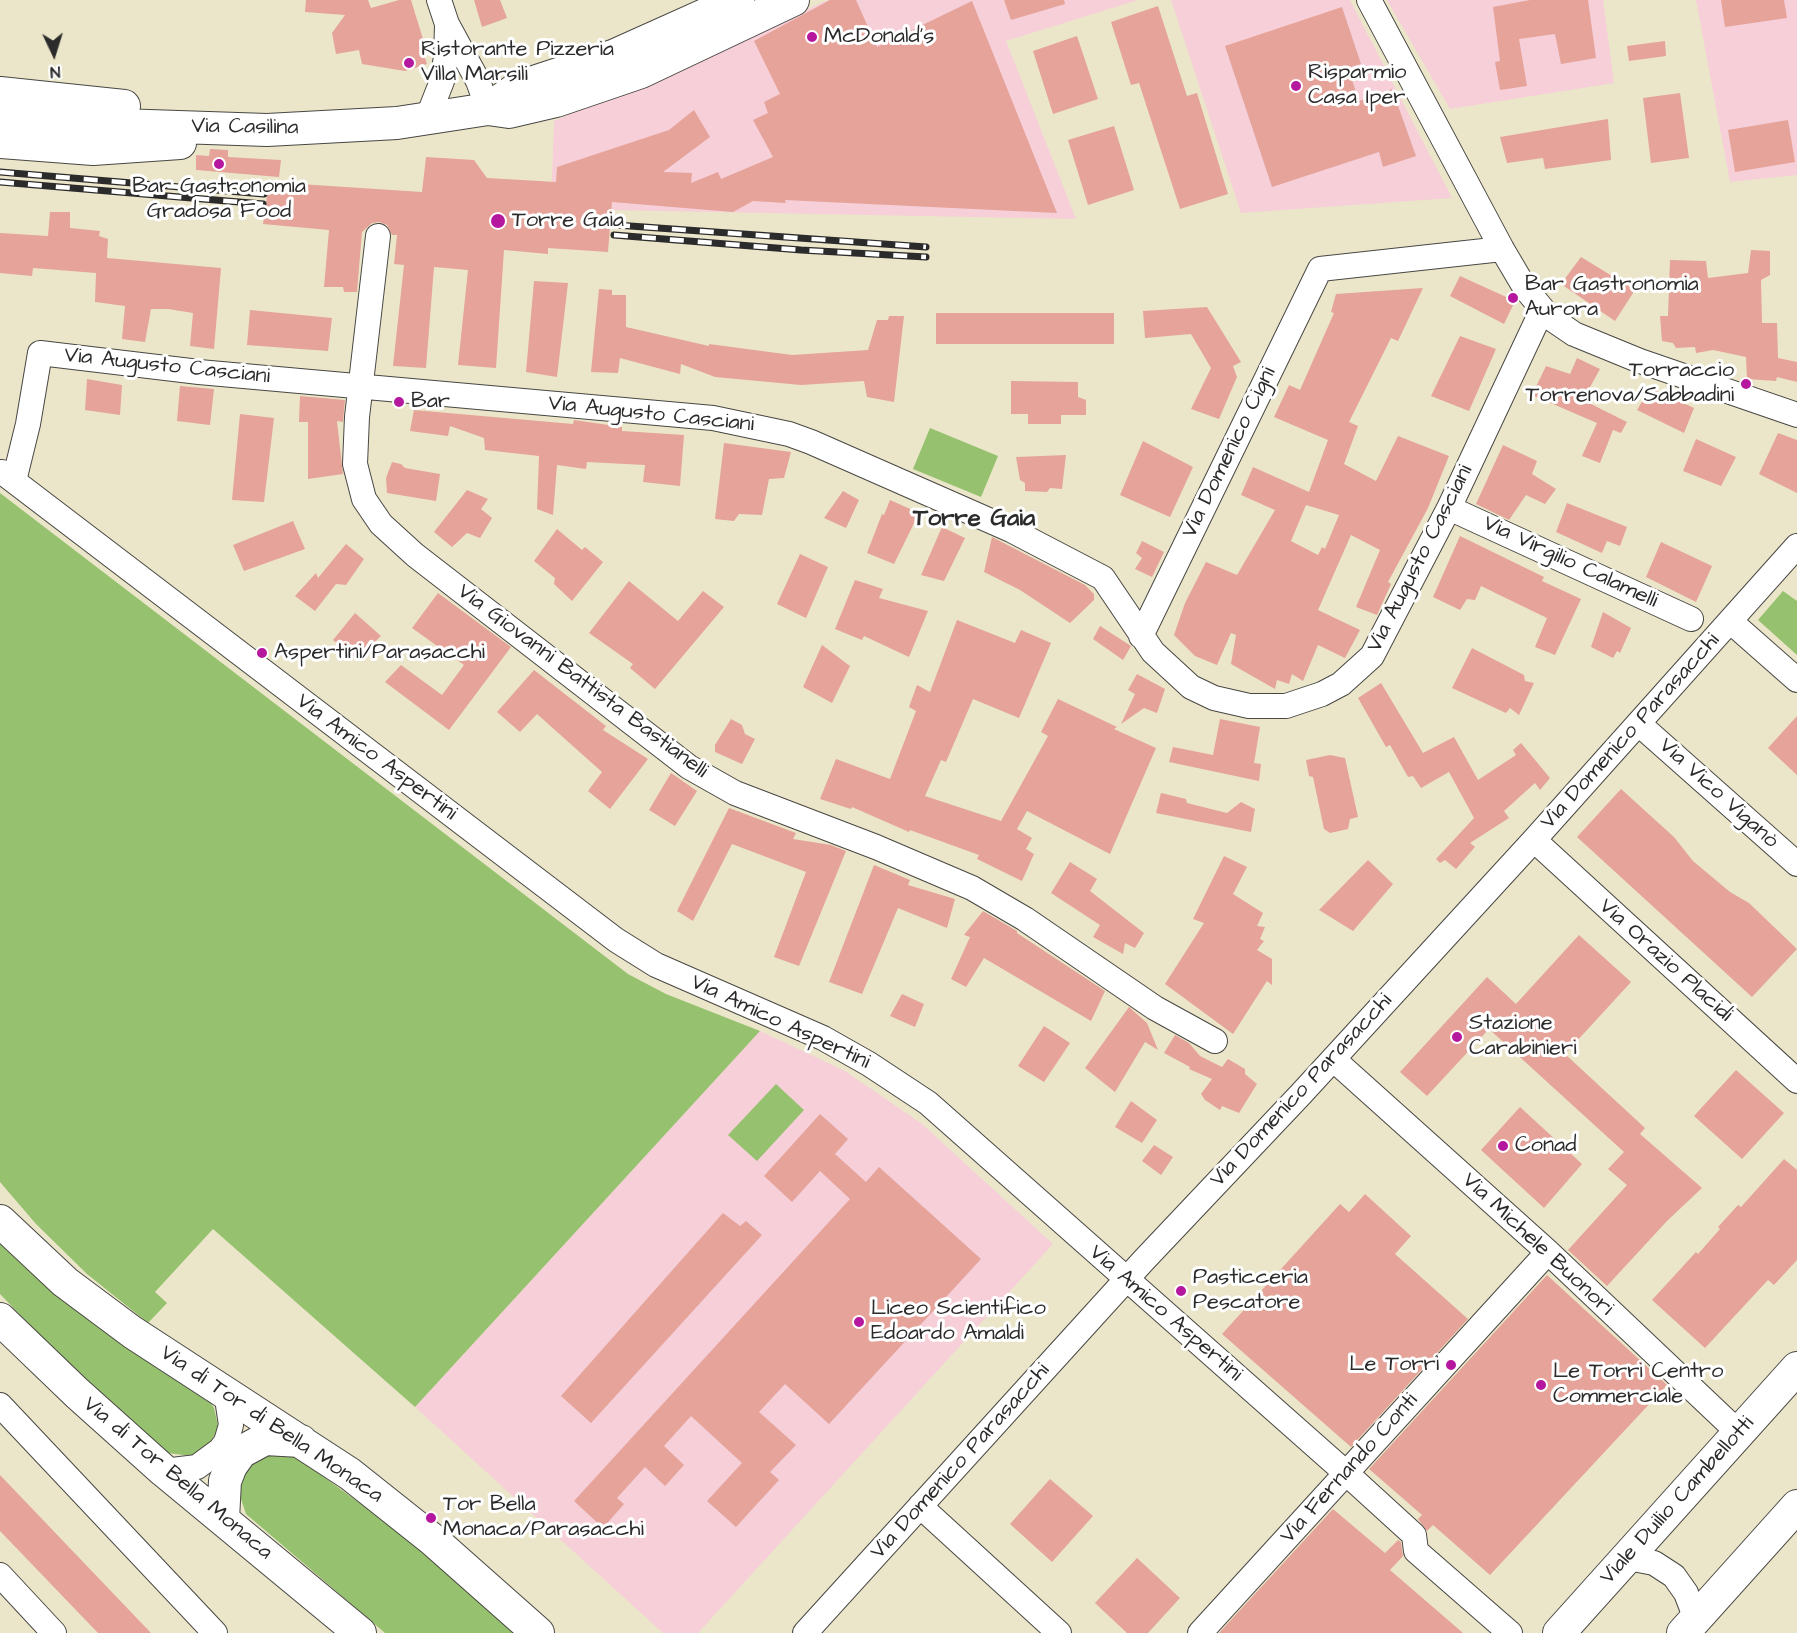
<!DOCTYPE html>
<html>
<head>
<meta charset="utf-8">
<style>
	body { margin:0 }
	#map { position:relative; width:1797px; height:1633px; overflow:hidden; background:#ebe6c9; font-family:"Architects Daughter",sans-serif }
	canvas { display:block }
	.north { position:absolute; left:24px; top:24px; width:60px; height:60px; -webkit-text-stroke:4px #fff; paint-order:stroke; rotate:176deg; font-size:16px; font-weight:700; line-height:24px; text-align:center; color:#2b2b2b }
	.north::after { content:''; display:block; margin:auto; width:21px; height:27px; background:#2b2b2b; clip-path:polygon(50% 0,100% 100%,50% 72%,0 100%) }
</style>
</head>
<body>
<div id="map">
<canvas width="1797" height="1633"></canvas>
<div class="north">N</div>
</div>
<script>
const ctx = document.querySelector('canvas').getContext('2d');
ctx.lineJoin = 'round';
function fillPath(path, color) { ctx.fillStyle = color; ctx.fill(path, 'evenodd'); }
const shape = rows => new Path2D(rows.map(r => 'M' + r).join(''));
function stroke(path, color, width, dash) { ctx.strokeStyle = color; ctx.lineWidth = width; ctx.lineCap = dash ? 'butt' : 'round'; ctx.setLineDash(dash || []); ctx.stroke(path); }
function drawText(font, color, halo, rows, align = 'center') {
  ctx.font = font + ' "Architects Daughter",sans-serif'; ctx.lineWidth = 6; ctx.setLineDash([]); ctx.textBaseline = 'middle'; ctx.strokeStyle = halo; ctx.fillStyle = color; for (const [text, x, y, turn = 0] of rows) {
    ctx.save(); ctx.translate(x, y); ctx.rotate((+turn || 0) * Math.PI / 180); ctx.textAlign = isNaN(turn) ? turn : align; if (halo) ctx.strokeText(text, 0, 0); ctx.fillText(text, 0, 0); ctx.restore();
  }
}
fillPath(shape([
	[828,0,1138,0,1006,41,1076,219,611,210,551,205,554,121],
	[1171,0,1350,0,1452,198,1241,213],
	[1387,0,1603,0,1614,83,1450,109],
	[1696,0,1797,0,1797,175,1730,182],
	[760,1031,845,1071,922,1124,1053,1244,698,1633,663,1633,415,1407]
]), '#f6cfd8');
fillPath(shape([
	[930,428,998,456,981,497,913,469],
	[0,493,628,974,666,994,760,1031,415,1407,213,1229,155,1292,167,1303,148,1323,87,1274,36,1224,0,1182],
	[1783,591,1797,601,1797,655,1758,620],
	[776,1084,804,1110,757,1161,728,1135],
	[0,1242,43,1283,209,1400,214,1408,218,1426,211,1443,191,1456,168,1453,60,1356,0,1294],
	[274,1452,293,1455,302,1461,425,1551,516,1633,385,1633,246,1514,238,1490,247,1465]
]), '#96c16f');
fillPath(shape([
	[306,0,368,0,371,8,399,0,411,0,423,39,419,40,427,64,405,71,362,64,359,50,336,54,332,33,345,15,305,12],
	[474,0,500,0,507,18,482,27],
	[830,0,856,0,877,47,972,1,1057,213,785,200,786,203,753,201,733,212,612,202,608,252,548,248,548,254,504,250,496,368,458,365,468,270,434,267,426,368,393,366,404,265,394,264,397,235,392,235,387,225,379,222,372,223,362,232,357,292,344,292,343,287,324,287,329,230,263,224,269,182,422,192,426,157,474,160,487,178,556,182,557,167,669,130,694,110,710,137,663,172,692,173,691,183,718,172,721,179,773,157,753,120,768,113,764,102,780,94,754,41],
	[1004,0,1064,0,1065,4,1011,20],
	[1530,0,1588,0,1596,58,1561,64,1555,34,1519,39,1527,86,1500,90,1495,62,1500,61,1493,7],
	[1721,0,1784,0,1787,18,1725,27],
	[1158,6,1187,96,1197,93,1228,194,1180,209,1139,83,1131,85,1111,22],
	[1342,7,1361,64,1348,68,1359,101,1392,89,1416,156,1383,167,1379,152,1272,187,1225,46],
	[1077,36,1098,99,1053,114,1033,51],
	[1665,41,1666,56,1629,61,1627,46],
	[1680,93,1689,158,1651,163,1643,98],
	[1608,119,1611,160,1545,169,1543,158,1507,163,1500,137],
	[1788,120,1795,162,1735,172,1728,130],
	[1114,126,1134,190,1088,205,1068,140],
	[210,149,228,150,228,157,281,160,279,177,196,170,196,155,209,156],
	[50,212,70,212,70,228,100,231,99,236,108,239,107,258,221,268,214,349,190,346,193,313,168,309,151,309,145,342,122,339,125,306,95,302,96,273,33,268,32,276,0,273,0,233,48,236],
	[1751,250,1770,251,1770,275,1761,280,1762,323,1777,323,1778,358,1797,362,1797,382,1777,377,1776,381,1747,379,1746,357,1713,350,1696,353,1695,347,1676,348,1673,343,1662,341,1660,316,1668,316,1670,260,1706,261,1708,278,1748,273],
	[1581,257,1635,290,1615,321,1561,284],
	[1460,276,1515,301,1504,324,1450,296],
	[534,281,568,283,557,377,526,372],
	[1423,288,1398,341,1391,338,1349,422,1358,426,1344,464,1376,481,1398,436,1449,456,1428,508,1388,582,1391,584,1377,615,1356,607,1380,550,1351,535,1318,610,1360,630,1345,658,1318,645,1303,681,1292,674,1289,684,1277,680,1275,689,1231,664,1236,635,1231,633,1217,665,1195,656,1174,635,1185,603,1206,562,1237,575,1275,510,1241,495,1253,467,1309,492,1328,440,1274,417,1289,385,1300,390,1334,313,1331,312,1336,294],
	[1306,505,1339,515,1325,549,1322,547,1318,555,1291,541],
	[599,289,612,290,612,295,626,295,626,327,709,346,709,344,792,355,868,350,877,320,888,320,889,316,904,316,894,402,867,397,864,381,801,385,715,377,681,364,680,374,620,358,618,373,591,372],
	[1207,307,1241,362,1233,366,1237,377,1219,419,1191,409,1211,368,1191,334,1145,338,1143,311],
	[250,310,332,318,328,351,247,345],
	[936,313,1114,313,1114,344,936,344],
	[1460,336,1496,349,1469,411,1431,396],
	[1577,358,1600,369,1583,400,1627,422,1621,433,1613,430,1600,463,1582,456,1597,423,1532,395,1546,366,1570,374],
	[87,379,122,385,120,415,85,410],
	[1011,381,1078,382,1078,397,1086,400,1086,415,1061,415,1061,424,1028,424,1028,414,1011,414],
	[180,386,214,389,210,425,177,421],
	[1650,388,1694,408,1684,433,1637,410],
	[300,396,345,400,343,422,337,421,343,474,308,479,308,422,299,422],
	[414,410,573,424,574,420,622,427,622,431,684,435,680,486,643,482,645,465,587,462,586,469,557,465,553,515,537,509,539,456,485,450,484,438,450,426,448,436,410,431],
	[240,414,274,418,264,502,232,500],
	[1778,433,1797,440,1797,493,1759,474],
	[1696,439,1736,457,1721,486,1683,471],
	[1143,441,1193,467,1170,517,1120,495],
	[724,443,791,452,784,478,769,479,762,515,739,514,734,521,715,519],
	[1503,445,1537,461,1532,474,1556,489,1545,504,1526,495,1509,520,1476,504],
	[1066,455,1062,489,1050,488,1047,492,1025,491,1025,483,1020,480,1016,457],
	[392,462,401,464,405,468,440,474,436,501,387,493,386,478],
	[467,490,488,499,481,509,492,518,480,538,467,533,452,547,434,532],
	[843,491,859,500,846,528,824,518],
	[890,500,919,513,894,564,867,553,882,514,884,515],
	[1567,503,1627,527,1620,546,1607,541,1602,553,1556,532],
	[293,521,305,549,244,571,233,545],
	[942,527,965,538,944,581,921,575],
	[557,529,582,550,585,547,603,562,572,601,554,584,555,578,534,561],
	[1460,536,1544,577,1542,581,1581,599,1555,655,1535,647,1547,618,1481,586,1475,600,1467,599,1460,610,1433,597],
	[992,537,1085,585,1094,594,1094,600,1070,623,1020,590,984,572],
	[1142,541,1164,552,1152,577,1135,569,1142,558,1136,553],
	[1661,542,1712,566,1696,602,1646,577],
	[346,544,364,559,346,585,336,584,315,611,295,596,316,573,318,578],
	[800,554,828,567,806,618,777,604],
	[855,580,883,589,879,598,928,611,909,657,864,636,862,640,835,629],
	[629,581,678,621,703,591,724,607,655,689,630,668,633,664,589,633],
	[438,593,511,647,449,730,385,682,401,665,442,695,464,665,412,628],
	[1603,612,1631,628,1620,653,1617,651,1613,658,1591,647],
	[355,613,381,636,357,659,333,640],
	[957,620,1015,643,1021,630,1051,643,1019,718,973,699,946,762,941,760,925,796,1001,821,1048,736,1041,732,1058,699,1117,727,1114,729,1156,748,1110,854,1027,811,1017,829,1032,838,1026,849,1034,854,1022,881,977,859,979,855,910,830,909,832,852,807,851,809,820,799,836,759,890,779,916,711,909,707,917,685,930,692],
	[1100,626,1131,646,1123,660,1093,639],
	[822,645,850,666,832,703,803,687],
	[1472,648,1524,675,1525,681,1534,683,1519,715,1510,708,1506,713,1452,688],
	[534,670,606,726,603,730,648,759,610,809,588,791,602,772,537,714,520,732,497,712],
	[1137,674,1165,689,1157,713,1144,708,1121,724,1135,694,1128,690],
	[1381,683,1423,753,1454,737,1478,780,1516,755,1513,750,1521,743,1550,778,1540,790,1535,783,1504,811,1509,818,1470,843,1475,847,1456,869,1445,860,1440,863,1436,859,1474,818,1449,772,1421,788,1413,776,1408,777,1390,745,1386,747,1358,698],
	[1797,716,1797,775,1768,748],
	[731,719,742,725,745,734,755,739,742,764,715,752,715,745],
	[1220,719,1260,727,1254,763,1261,764,1259,781,1169,762,1173,747,1213,755],
	[1330,755,1345,758,1358,817,1350,819,1348,829,1330,833,1324,829,1313,777,1309,776,1306,760],
	[671,773,697,791,675,826,649,810],
	[1621,789,1674,837,1693,861,1730,892,1749,903,1797,949,1752,997,1577,837],
	[1161,793,1186,799,1187,803,1227,813,1241,802,1255,809,1251,832,1156,813],
	[729,808,796,833,793,839,831,845,846,851,799,966,774,957,806,872,732,844,693,921,677,911],
	[1224,856,1247,867,1233,894,1263,913,1257,926,1265,927,1260,939,1264,941,1257,950,1272,959,1272,985,1267,981,1233,1034,1165,984,1204,923,1193,919],
	[1368,860,1393,884,1353,931,1319,910],
	[1070,862,1097,879,1090,891,1144,933,1135,948,1125,943,1123,954,1093,937,1100,925,1051,893],
	[874,865,910,880,908,885,955,899,947,928,898,908,862,994,829,982],
	[983,911,1017,931,1017,933,1105,991,1091,1021,984,958,966,987,951,979,970,937,964,935],
	[1579,935,1631,982,1565,1054,1645,1128,1640,1134,1702,1188,1667,1221,1607,1286,1568,1250,1627,1185,1608,1169,1624,1152,1489,1029,1427,1096,1400,1072,1487,977,1516,1004],
	[902,994,924,1004,915,1027,890,1016],
	[1129,1007,1147,1023,1158,1050,1145,1042,1115,1092,1085,1068],
	[1044,1026,1070,1043,1044,1082,1018,1066],
	[1175,1035,1189,1043,1200,1056,1222,1067,1228,1059,1245,1069,1245,1074,1257,1084,1239,1113,1222,1106,1220,1110,1205,1100,1201,1094,1212,1079,1189,1069,1190,1067,1164,1053],
	[1736,1070,1784,1113,1742,1159,1694,1116],
	[1131,1101,1157,1120,1142,1143,1115,1127],
	[1520,1107,1582,1164,1544,1208,1481,1150],
	[820,1114,848,1139,835,1154,866,1182,879,1167,981,1259,829,1424,785,1384,759,1412,796,1445,770,1472,779,1480,736,1527,707,1501,742,1463,691,1416,664,1446,684,1465,665,1486,645,1467,617,1498,624,1504,603,1528,574,1501,850,1199,820,1171,792,1202,764,1176],
	[1154,1145,1173,1157,1161,1175,1142,1161],
	[1784,1159,1797,1170,1797,1260,1774,1285,1768,1280,1705,1348,1652,1300,1696,1252,1698,1254,1720,1229,1718,1227,1738,1205,1741,1207],
	[1365,1194,1411,1236,1395,1254,1468,1319,1351,1447,1222,1334,1340,1204,1349,1212],
	[723,1213,740,1226,746,1221,762,1235,591,1423,561,1396],
	[1547,1275,1667,1385,1490,1575,1433,1525,1427,1531,1418,1519,1422,1515,1369,1469],
	[0,1475,151,1633,98,1633,0,1531],
	[1050,1479,1093,1516,1052,1562,1010,1524],
	[1333,1509,1385,1553,1398,1540,1401,1542,1403,1556,1390,1570,1463,1633,1219,1633],
	[1137,1558,1180,1598,1148,1633,1127,1633,1095,1603]
]), '#e5a39a');
const minor = shape([
	[439,0,447,24,478,81,488,109],
	[1369,0,1502,249,1525,288,1549,317,1574,334,1640,361,1797,415],
	[427,119,442,81,446,57,447,26],
	[378,236,357,417,355,464,364,499,381,524,415,555,689,767,735,793,876,847,972,888,1025,919,1155,1008,1215,1041],
	[2,472,616,940,656,965,823,1038,869,1064,928,1103,1346,1473,1414,1535,1416,1551,1510,1633],
	[14,481,28,424,40,353,199,372,713,418,789,434,811,442,1011,530,1103,578,1153,652,1191,687,1214,698,1249,706,1286,706,1322,694,1341,684,1372,656,1449,508,1542,310],
	[1449,508,1691,619],
	[1730,621,1797,680],
	[1141,636,1320,269,1502,249],
	[1639,724,1797,864],
	[1534,840,1797,1081],
	[1333,1059,1548,1252,1739,1433],
	[0,1405,215,1633],
	[164,1471,197,1467,220,1450,226,1442,231,1425,226,1392],
	[920,1506,1059,1633],
	[1628,1558,1654,1563,1674,1576,1686,1593,1696,1619],
	[0,1575,54,1633],
	[805,1633,1144,1260,1301,1094,1534,840,1797,546],
	[1200,1633,1548,1252]
]);
const major = shape([
	[0,93,124,106],
	[488,109,519,87,613,56,738,0],
	[0,117,90,124,267,130,397,123,488,109,509,112,556,101,641,72,793,0],
	[0,142,93,149,180,143],
	[0,1221,65,1282,132,1332,350,1474,433,1540,538,1633],
	[0,1319,77,1393,164,1471,360,1633],
	[223,1519,225,1481,231,1466,241,1452,265,1439,301,1441],
	[1559,1633,1797,1368],
	[1683,1633,1797,1506]
]);
stroke(minor, '#484743', 26);
stroke(major, '#484743', 34);
stroke(minor, '#fff', 24);
stroke(major, '#fff', 32);
const rail = shape([
	[0,172,264,194],
	[0,182,263,204],
	[616,225,926,247],
	[614,235,801,250,926,257]
]);
stroke(rail, '#2b2b2b', 7);
stroke(rail, '#fff', 4.5, [14]);
for (const [x, y, r, color] of [
	[812,37,6,"#b5179e"],
	[409,63,6,"#b5179e"],
	[1296,86,6,"#b5179e"],
	[219,164,6,"#b5179e"],
	[498,221,8,"#b5179e"],
	[1513,298,6,"#b5179e"],
	[1746,384,6,"#b5179e"],
	[399,402,6,"#b5179e"],
	[262,653,6,"#b5179e"],
	[1457,1037,6,"#b5179e"],
	[1503,1146,6,"#b5179e"],
	[1181,1291,6,"#b5179e"],
	[859,1322,6,"#b5179e"],
	[1451,1365,6,"#b5179e"],
	[1541,1385,6,"#b5179e"],
	[431,1518,6,"#b5179e"]
]) { const dot = new Path2D(); dot.arc(x, y, r, 0, 2 * Math.PI); ctx.fillStyle = color; ctx.fill(dot); stroke(dot, '#fff', 2); }
drawText('22px', '#2b2b2b', '#fff', [
	["McDonald's",824,37],
	["Ristorante Pizzeria",421,50],
	["Villa Marsili",421,75],
	["Risparmio",1308,73],
	["Casa Iper",1308,98],
	["Bar Gastronomia",219,187,"center"],
	["Gradosa Food",219,212,"center"],
	["Torre Gaia",512,221],
	["Bar Gastronomia",1525,285],
	["Aurora",1525,310],
	["Torraccio",1734,371,"right"],
	["Torrenova/Sabbadini",1734,396,"right"],
	["Bar",411,402],
	["Aspertini/Parasacchi",274,653],
	["Stazione",1469,1024],
	["Carabinieri",1469,1049],
	["Conad",1515,1146],
	["Pasticceria",1193,1278],
	["Pescatore",1193,1303],
	["Liceo Scientifico",871,1309],
	["Edoardo Amaldi",871,1334],
	["Le Torri",1439,1365,"right"],
	["Le Torri Centro",1553,1372],
	["Commerciale",1553,1397],
	["Tor Bella",443,1505],
	["Monaca/Parasacchi",443,1530]
], 'left');
drawText('22px', '#2b2b2b', '#fff', [
	["Via Casilina",245,128,1],
	["Via Augusto Casciani",167,367,6],
	["Via Augusto Casciani",651,415,6],
	["Via Domenico Cigni",1230,453,-64],
	["Via Augusto Casciani",1421,559,-63],
	["Via Virgilio Calamelli",1570,563,25],
	["Via Giovanni Battista Bastianelli",582,682,37],
	["Via Domenico Parasacchi",1631,732,-48],
	["Via Amico Aspertini",376,758,37],
	["Via Vico Viganò",1718,794,42],
	["Via Orazio Placidi",1665,961,42],
	["Via Amico Aspertini",780,1023,25],
	["Via Domenico Parasacchi",1302,1091,-47],
	["Via Michele Buonori",1537,1245,43],
	["Via Amico Aspertini",1165,1314,41],
	["Via di Tor di Bella Monaca",271,1425,34],
	["Via Domenico Parasacchi",961,1462,-48],
	["Via Fernando Conti",1350,1469,-48],
	["Via di Tor Bella Monaca",177,1479,40],
	["Viale Duilio Cambellotti",1678,1501,-48]
]);
drawText('bold 24px', '#2b2b2b', '#fff', [
	["Torre Gaia",974,520]
]);
</script>
</body>
</html>
